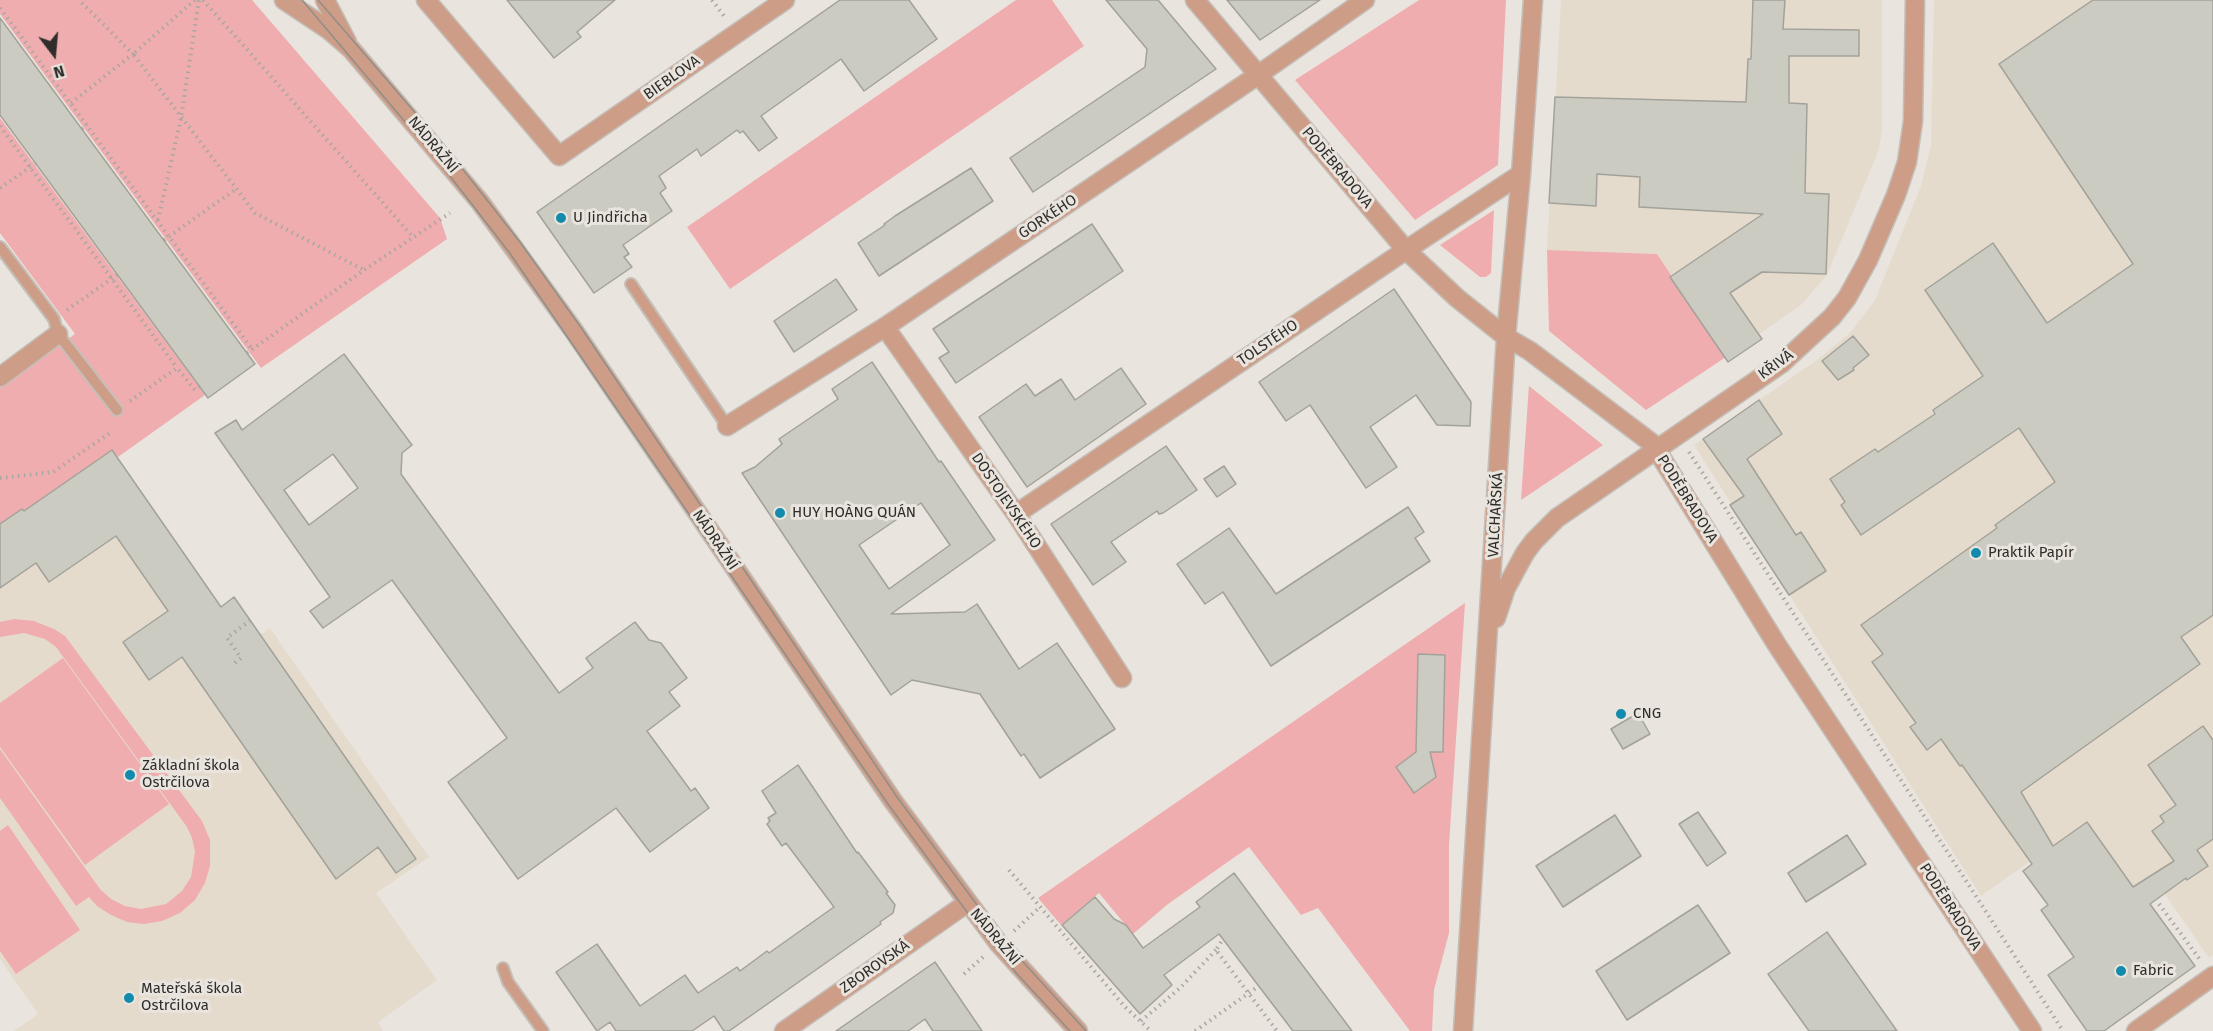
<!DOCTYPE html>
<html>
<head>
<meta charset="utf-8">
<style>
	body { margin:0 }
	#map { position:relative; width:2213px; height:1031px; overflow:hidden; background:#e9e4dd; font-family:"Fira Sans",sans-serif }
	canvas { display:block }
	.north { position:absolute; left:24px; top:24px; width:60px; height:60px; -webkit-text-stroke:4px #e9e4dd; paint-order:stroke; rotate:164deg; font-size:16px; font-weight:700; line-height:24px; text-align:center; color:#2f2d2a }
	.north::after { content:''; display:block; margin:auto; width:21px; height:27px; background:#2f2d2a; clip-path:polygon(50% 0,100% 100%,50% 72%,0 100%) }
</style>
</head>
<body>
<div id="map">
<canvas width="2213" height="1031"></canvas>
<div class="north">N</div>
</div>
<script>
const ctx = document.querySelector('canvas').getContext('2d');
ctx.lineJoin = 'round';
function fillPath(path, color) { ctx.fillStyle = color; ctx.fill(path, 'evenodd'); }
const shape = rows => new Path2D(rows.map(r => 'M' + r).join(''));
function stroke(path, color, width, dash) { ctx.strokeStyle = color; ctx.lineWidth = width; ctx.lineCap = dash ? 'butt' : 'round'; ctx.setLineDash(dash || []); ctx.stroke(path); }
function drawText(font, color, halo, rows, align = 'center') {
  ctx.font = font + ' "Fira Sans",sans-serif'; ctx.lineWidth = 6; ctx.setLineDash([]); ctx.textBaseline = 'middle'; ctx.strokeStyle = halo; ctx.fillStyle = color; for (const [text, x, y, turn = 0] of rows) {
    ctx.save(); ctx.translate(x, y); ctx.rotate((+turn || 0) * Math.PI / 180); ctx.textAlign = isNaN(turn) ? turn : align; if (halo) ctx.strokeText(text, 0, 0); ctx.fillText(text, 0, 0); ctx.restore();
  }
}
fillPath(shape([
	[1561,0,1882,0,1882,131,1878,152,1827,275,1801,305,1726,357,1657,254,1547,250],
	[1934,0,2213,0,2213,955,2209,958,2152,875,2133,887,2086,822,1981,896,1694,445,1817,360,1851,332,1875,300,1921,186,1931,145],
	[112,450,235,626,234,654,270,628,429,857,376,893,437,980,378,1022,383,1031,14,1031,38,1014,0,959,0,524,22,509,24,511,46,496]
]), '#e5dbcd');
fillPath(shape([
	[0,0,252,0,440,218,447,239,261,368,0,14],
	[1016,0,1052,0,1084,46,730,289,687,227],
	[1419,0,1506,0,1498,165,1415,220,1295,80],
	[0,118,205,395,118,457,112,450,24,511,22,509,0,524,0,388,75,334,0,233],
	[1494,210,1491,273,1486,277,1480,277,1440,245],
	[1547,250,1657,254,1726,357,1646,410,1549,331],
	[1529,386,1603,445,1521,500,1529,385],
	[1465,603,1449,845,1449,933,1434,990,1432,1031,1410,1031,1318,908,1301,915,1249,847,1168,904,1133,934,1099,893,1061,925,1038,898],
	[14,619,34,621,54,629,65,636,202,821,210,840,210,866,205,883,195,900,180,913,162,921,144,924,127,922,111,915,97,906,89,897,76,906,0,798,0,749,100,889,111,899,125,906,141,909,166,904,182,891,191,877,195,852,192,838,187,827,56,647,45,639,24,633,0,637,0,622],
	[63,658,169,804,85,865,0,747,0,703],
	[8,825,80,930,16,974,0,951,0,831]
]), '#f0adaf');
const building = shape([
	[507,0,615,0,577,32,581,37,554,58,507,0],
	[840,0,909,0,937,39,864,91,841,59,761,116,777,138,759,151,743,131,740,133,737,130,701,156,697,149,659,176,666,188,660,193,672,211,623,245,629,254,624,257,632,267,594,293,537,212,840,0],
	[1106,0,1158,0,1216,69,1033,192,1010,158,1145,67,1147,49,1106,0],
	[1227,0,1320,0,1260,40,1227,0],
	[1753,0,1785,0,1783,29,1859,30,1859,56,1789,56,1789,103,1807,104,1805,193,1829,194,1826,274,1762,272,1730,293,1762,339,1728,362,1670,277,1763,214,1639,207,1640,177,1597,174,1596,206,1549,203,1555,97,1746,102,1748,59,1751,59,1753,0],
	[2093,0,2213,0,2213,615,2181,637,2200,664,2021,792,2053,846,2087,822,2133,887,2174,861,2152,831,2164,822,2160,816,2176,805,2148,765,2203,726,2213,740,2213,839,2197,850,2208,866,2187,880,2186,878,2150,904,2195,966,2104,1031,2087,1031,2048,975,2074,957,2041,910,2048,905,2023,871,2032,864,1962,765,1960,766,1941,739,1927,750,1910,727,1916,723,1872,662,1883,654,1861,625,1997,528,1995,525,2055,482,2019,428,1861,535,1841,505,1845,502,1830,479,1875,449,1878,452,1935,414,1933,410,1983,376,1925,290,1993,243,2047,323,2133,264,1999,64,2093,0],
	[0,18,255,364,208,398,0,115,0,18],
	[971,168,993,201,879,276,858,243,885,225,884,224,895,216,971,168],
	[1092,224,1123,271,956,383,939,358,949,352,933,329,1092,224],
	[836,279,857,310,794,352,774,321,836,279],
	[1394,289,1471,402,1470,426,1437,425,1416,395,1370,427,1397,467,1366,488,1310,405,1286,421,1259,382,1394,289],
	[1853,336,1869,355,1853,368,1854,370,1838,380,1822,361,1853,336],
	[344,354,412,445,402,453,401,474,559,693,593,668,586,658,635,622,649,640,661,643,687,678,669,692,680,706,647,731,691,791,695,788,709,808,650,852,616,808,518,879,448,782,507,738,392,580,323,628,310,611,330,597,215,433,236,420,242,430,344,354],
	[333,454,358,488,309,525,284,490,333,454],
	[872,362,939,462,941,461,995,540,891,614,965,612,977,604,1019,669,1057,643,1115,729,1040,778,1024,754,1021,756,980,694,912,680,891,695,742,473,755,467,782,444,779,439,838,399,832,389,872,362],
	[921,503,950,545,889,589,859,545,921,503],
	[1121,368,1146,404,1027,487,979,417,1026,384,1035,396,1061,379,1075,400,1121,368],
	[1759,400,1782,434,1747,459,1796,535,1801,532,1826,571,1789,595,1730,505,1744,496,1703,439,1759,400],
	[1166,446,1197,490,1163,513,1159,514,1157,511,1111,542,1126,562,1093,585,1051,524,1166,446],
	[112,450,221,607,234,597,416,859,396,873,378,847,336,879,182,657,149,680,123,642,168,611,116,536,49,582,36,563,0,588,0,524,22,509,24,511,112,450],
	[1224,466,1236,484,1217,497,1204,479,1224,466],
	[1408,507,1424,532,1415,538,1430,561,1271,666,1223,592,1205,604,1177,564,1229,528,1276,594,1408,507],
	[1418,654,1445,655,1443,752,1430,752,1436,777,1414,793,1396,767,1416,752,1418,654],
	[1638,713,1650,734,1623,749,1611,729,1638,713],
	[798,765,857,853,858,852,888,892,886,893,895,905,893,913,880,922,881,924,729,1031,724,1031,714,1016,692,1031,616,1031,610,1022,597,1031,556,972,597,944,640,1006,685,975,698,993,737,967,740,971,767,951,769,953,834,907,786,843,782,846,767,824,770,821,768,818,776,813,762,791,798,765],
	[1698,812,1726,853,1707,866,1679,824,1698,812],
	[1615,815,1641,856,1563,907,1536,866,1615,815],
	[1847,835,1866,864,1806,902,1788,873,1847,835],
	[1234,873,1276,930,1352,1031,1293,1031,1219,934,1164,975,1172,985,1140,1014,1062,925,1095,897,1114,919,1126,925,1143,948,1200,907,1196,902,1234,873],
	[1698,905,1730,953,1627,1020,1596,971,1698,905],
	[1827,932,1897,1031,1809,1031,1768,974,1827,932],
	[935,962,982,1031,933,1031,925,1019,908,1031,836,1031,935,962]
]);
fillPath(building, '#cbcbc2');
stroke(building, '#a2a29a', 1.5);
const service = shape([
	[0,247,54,319,58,334,117,410],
	[631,284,727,426],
	[503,968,508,982,543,1031]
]);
const minor = shape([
	[284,0,329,30,351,49,480,202,574,331,893,801,999,944,1078,1031],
	[325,0,347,42],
	[426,0,559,156,785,0],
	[1195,0,1406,250,1457,298,1506,337,1530,351,1653,444,1777,645,2032,1031],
	[885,327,1016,514,1122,678],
	[0,377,58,334],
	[727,426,885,327,1258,75,1365,0],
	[1016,514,1406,250,1521,174],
	[1496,618,1506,588,1525,553,1534,541,1557,518,1782,363,1832,317,1847,298,1868,260,1896,195,1907,162,1913,121,1915,0],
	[784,1031,967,903],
	[1463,1031,1506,337,1521,174,1533,0],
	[2136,1031,2213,976]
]);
stroke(service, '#c4bfb9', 14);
stroke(minor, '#c4bfb9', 21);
stroke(shape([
	[195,0,133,54,255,213,364,270],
	[203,0,414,238],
	[712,0,724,16],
	[0,8,252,349],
	[71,103,133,54,79,0],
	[0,126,177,368],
	[82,129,87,125],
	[0,188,35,164],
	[158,220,181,118,199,0],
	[164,240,236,189],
	[67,310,117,275],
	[247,353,364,270,450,213],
	[130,401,177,368,195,390,199,387],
	[1689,452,2063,1031],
	[0,478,53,472,113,431],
	[235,663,241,658,227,638,252,619],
	[1009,870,1125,1007,1151,1031],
	[2159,904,2201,961],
	[1014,931,1040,907],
	[1221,942,1216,950,1277,1031],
	[964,974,983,957],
	[1141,1021,1180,988,1216,950],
	[1195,1031,1256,988]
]), '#aaa6a1', 4, [1.5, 4.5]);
stroke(service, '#cd9d87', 10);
stroke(minor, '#cd9d87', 18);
stroke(shape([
	[302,0,439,162,509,252,888,804,978,927,1018,975,1070,1031],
	[318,0,450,153,520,242,580,326,897,797,1003,940,1086,1031]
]), '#918e88', 1.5);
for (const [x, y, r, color] of [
	[561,218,6,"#128bad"],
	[780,513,6,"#128bad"],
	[1976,553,6,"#128bad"],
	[1621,714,6,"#128bad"],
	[130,775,6,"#128bad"],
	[2121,971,6,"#128bad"],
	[129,998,6,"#128bad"]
]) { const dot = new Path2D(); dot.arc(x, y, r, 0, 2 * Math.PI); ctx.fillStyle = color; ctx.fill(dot); stroke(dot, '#e9e4dd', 2); }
drawText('15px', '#2f2d2a', '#e9e4dd', [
	["BIEBLOVA",672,78,-35],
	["NÁDRAŽNÍ",433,145,50],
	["PODĚBRADOVA",1337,168,50],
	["GORKÉHO",1048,217,-34],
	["TOLSTÉHO",1268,343,-34],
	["KŘIVÁ",1776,365,-36],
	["PODĚBRADOVA",1687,499,58],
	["DOSTOJEVSKÉHO",1006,501,56],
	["VALCHAŘSKÁ",1496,515,-87],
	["NÁDRAŽNÍ",715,540,56],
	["PODĚBRADOVA",1950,907,57],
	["NÁDRAŽNÍ",995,937,50],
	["ZBOROVSKÁ",875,967,-35]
]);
drawText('15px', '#2f2d2a', '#e9e4dd', [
	["U Jindřicha",573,218],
	["HUY HOÀNG QUÁN",792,513],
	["Praktik Papír",1988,553],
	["CNG",1633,714],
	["Základní škola",142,766],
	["Ostrčilova",142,783],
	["Fabric",2133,971],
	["Mateřská škola",141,989],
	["Ostrčilova",141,1006]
], 'left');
</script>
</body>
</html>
